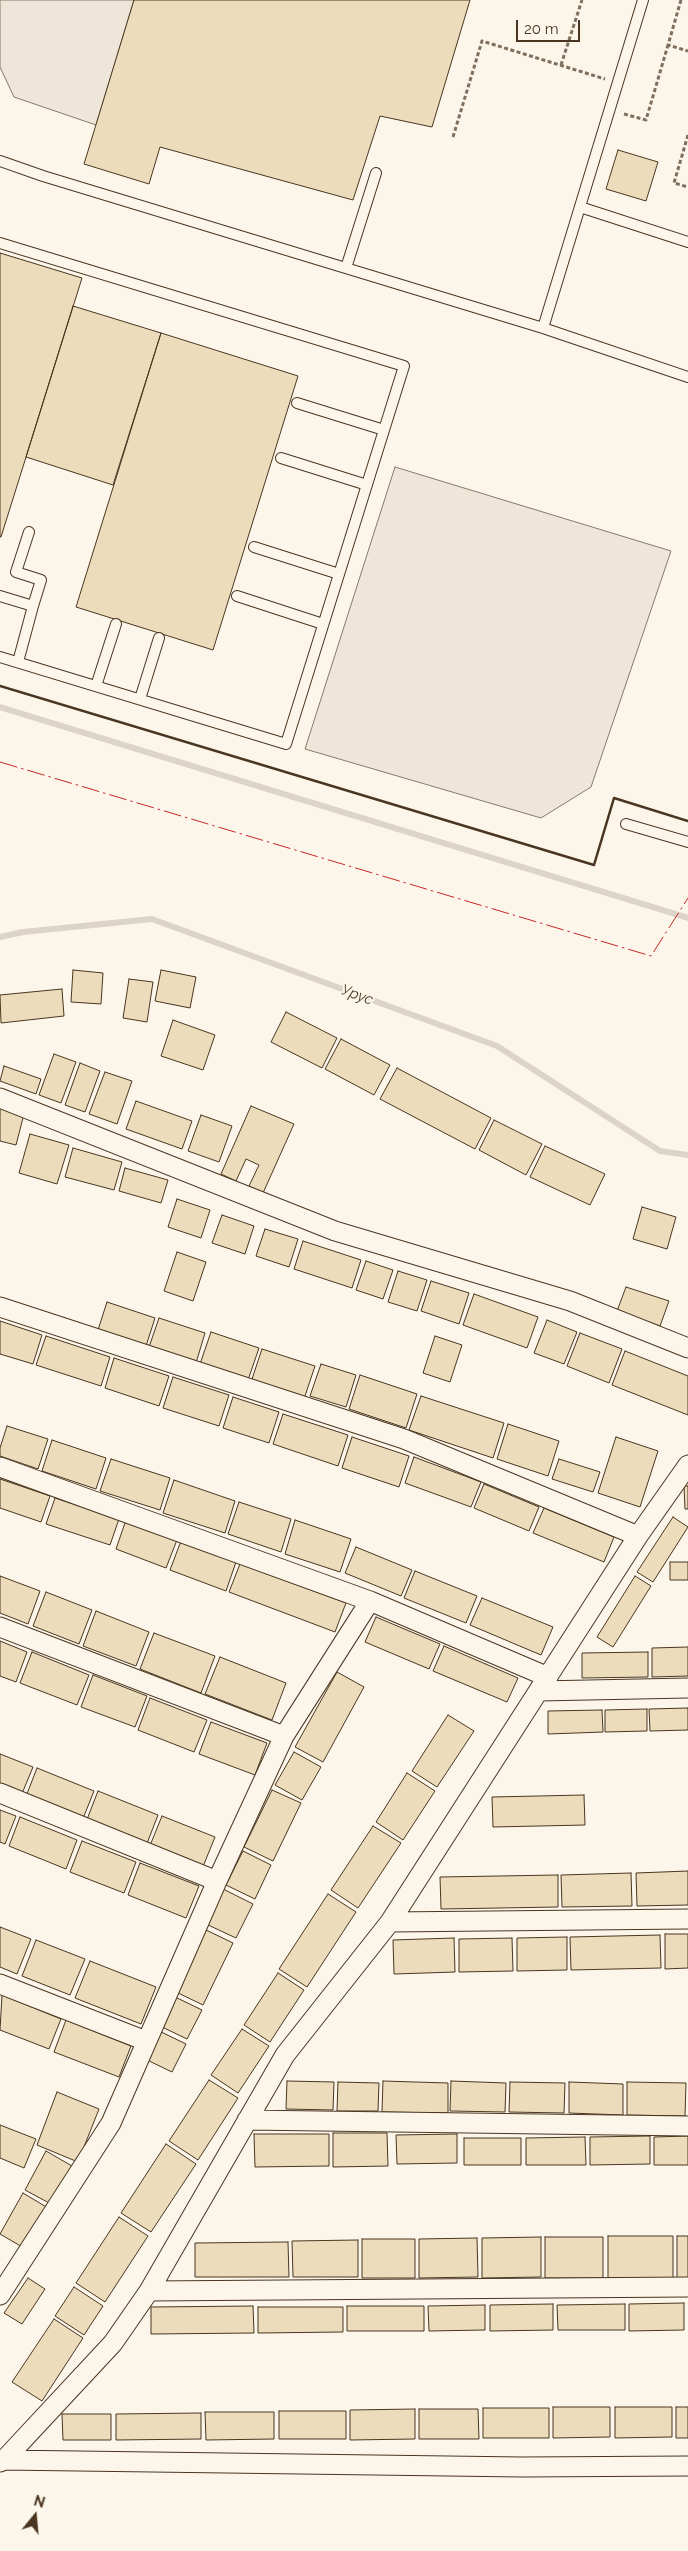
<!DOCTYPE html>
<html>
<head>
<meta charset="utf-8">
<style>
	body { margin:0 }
	#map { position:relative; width:688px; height:2551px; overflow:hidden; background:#fbf6e9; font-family:Raleway,sans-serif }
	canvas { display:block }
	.north { position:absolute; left:10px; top:2491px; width:50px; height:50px; -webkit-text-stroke:4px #fbf6e9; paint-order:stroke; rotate:17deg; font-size:14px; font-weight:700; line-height:20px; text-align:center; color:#4a3520 }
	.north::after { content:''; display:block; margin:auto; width:18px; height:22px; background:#4a3520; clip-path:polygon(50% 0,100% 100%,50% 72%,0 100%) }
	.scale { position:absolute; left:516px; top:20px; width:64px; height:22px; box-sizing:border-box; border:2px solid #4a3520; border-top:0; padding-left:6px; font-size:15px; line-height:18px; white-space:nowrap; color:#4a3520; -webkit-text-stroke:4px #fbf6e9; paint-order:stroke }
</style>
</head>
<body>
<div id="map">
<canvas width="688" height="2551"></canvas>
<div class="north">N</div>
<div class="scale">20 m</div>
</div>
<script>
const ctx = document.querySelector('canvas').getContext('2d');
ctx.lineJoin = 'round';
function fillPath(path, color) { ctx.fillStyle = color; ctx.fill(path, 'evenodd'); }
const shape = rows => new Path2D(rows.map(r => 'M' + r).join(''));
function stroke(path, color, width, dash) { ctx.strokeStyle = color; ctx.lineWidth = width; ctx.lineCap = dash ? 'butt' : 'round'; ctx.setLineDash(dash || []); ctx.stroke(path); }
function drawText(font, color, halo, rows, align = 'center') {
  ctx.font = font + ' Raleway,sans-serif'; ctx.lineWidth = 4; ctx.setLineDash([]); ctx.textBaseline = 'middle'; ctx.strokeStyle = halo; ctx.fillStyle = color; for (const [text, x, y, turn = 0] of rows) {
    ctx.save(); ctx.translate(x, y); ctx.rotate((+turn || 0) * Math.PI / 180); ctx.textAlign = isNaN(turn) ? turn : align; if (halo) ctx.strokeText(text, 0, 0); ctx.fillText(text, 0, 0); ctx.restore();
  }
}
const green = shape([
	[0,0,134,0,96,125,14,97,0,67,0,0],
	[395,467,671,551,591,787,541,818,305,749,395,467]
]);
fillPath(green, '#ede6d9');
stroke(green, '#887966', 1);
stroke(shape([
	[0,707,688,918],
	[0,937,23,932,152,919,497,1046,660,1151,688,1155]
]), '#dcd4c6', 6);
const building = shape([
	[134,0,470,0,432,127,380,116,353,200,160,147,149,184,84,164,134,0],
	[618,150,658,162,646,201,606,189,618,150],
	[0,253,82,278,1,537,0,537,0,253],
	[73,306,161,333,113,485,26,457,73,306],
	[161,333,298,376,213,650,76,607,161,333],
	[73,970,103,973,101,1004,71,1002,73,970],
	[161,970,196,977,190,1008,155,1001,161,970],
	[129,979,153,982,147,1022,123,1018,129,979],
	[62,989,64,1016,1,1023,0,995,62,989],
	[286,1012,337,1038,322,1068,271,1042,286,1012],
	[173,1020,215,1035,203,1070,161,1056,173,1020],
	[341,1039,390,1065,374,1095,325,1069,341,1039],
	[54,1054,76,1062,61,1103,39,1095,54,1054],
	[80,1063,100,1071,85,1112,65,1105,80,1063],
	[4,1066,41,1079,36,1094,0,1081,4,1066],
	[397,1068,491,1118,475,1149,380,1099,397,1068],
	[105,1072,132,1081,117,1124,89,1114,105,1072],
	[136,1101,192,1121,182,1149,126,1129,136,1101],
	[251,1106,294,1124,263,1193,249,1186,259,1165,246,1159,236,1181,221,1174,251,1106],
	[0,1107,24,1114,16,1145,0,1141,0,1107],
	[201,1115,232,1126,219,1162,188,1151,201,1115],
	[494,1120,542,1144,526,1175,479,1150,494,1120],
	[30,1134,69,1145,57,1184,19,1173,30,1134],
	[545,1146,605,1174,590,1205,530,1177,545,1146],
	[73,1148,122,1162,114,1190,65,1177,73,1148],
	[125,1168,168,1180,161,1203,119,1191,125,1168],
	[177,1199,210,1210,201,1238,168,1227,177,1199],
	[642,1207,676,1217,667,1249,633,1239,642,1207],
	[222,1215,254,1226,245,1254,212,1243,222,1215],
	[265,1229,298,1239,289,1267,256,1256,265,1229],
	[303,1241,361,1260,352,1288,294,1269,303,1241],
	[177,1252,206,1262,193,1301,164,1291,177,1252],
	[366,1261,393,1270,383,1299,356,1290,366,1261],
	[398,1271,427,1280,417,1311,388,1302,398,1271],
	[431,1281,469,1293,459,1324,421,1311,431,1281],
	[626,1287,669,1301,660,1326,617,1311,626,1287],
	[474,1294,538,1317,527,1348,463,1325,474,1294],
	[107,1302,155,1318,146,1346,98,1330,107,1302],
	[159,1318,205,1333,196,1363,149,1347,159,1318],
	[547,1320,577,1332,564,1364,534,1353,547,1320],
	[0,1321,42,1335,33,1364,0,1354,0,1321],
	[211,1332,259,1348,248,1380,200,1364,211,1332],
	[580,1333,622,1349,609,1383,567,1366,580,1333],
	[46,1336,110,1357,101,1386,36,1365,46,1336],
	[435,1336,462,1345,450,1382,423,1373,435,1336],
	[262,1349,315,1366,304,1399,251,1382,262,1349],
	[625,1351,688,1376,688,1415,612,1385,625,1351],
	[114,1358,169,1376,159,1406,105,1388,114,1358],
	[321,1364,356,1375,346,1407,310,1396,321,1364],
	[360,1375,417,1394,406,1428,349,1409,360,1375],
	[173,1377,229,1395,219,1426,163,1408,173,1377],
	[421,1396,504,1423,493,1458,409,1430,421,1396],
	[233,1397,279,1412,269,1443,223,1428,233,1397],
	[283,1414,348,1435,338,1466,273,1444,283,1414],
	[508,1424,559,1441,548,1476,497,1459,508,1424],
	[7,1426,48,1439,38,1469,0,1456,0,1448,7,1426],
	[352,1437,409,1456,399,1487,342,1468,352,1437],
	[616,1437,658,1451,640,1507,598,1493,616,1437],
	[52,1440,106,1458,96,1489,42,1471,52,1440],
	[414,1457,481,1482,471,1507,405,1483,414,1457],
	[111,1459,170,1478,160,1510,100,1491,111,1459],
	[559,1459,600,1472,593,1492,552,1479,559,1459],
	[0,1479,50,1496,41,1522,0,1508,0,1479],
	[174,1480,235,1501,225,1533,163,1513,174,1480],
	[484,1484,539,1507,529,1531,474,1508,484,1484],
	[684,1486,688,1486,688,1509,685,1509,684,1486],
	[55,1498,119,1519,110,1545,46,1524,55,1498],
	[239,1502,291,1519,281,1552,228,1534,239,1502],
	[544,1508,614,1537,604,1562,533,1533,544,1508],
	[673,1517,688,1527,653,1582,637,1572,673,1517],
	[126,1520,177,1540,166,1568,116,1549,126,1520],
	[295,1520,351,1539,340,1572,285,1554,295,1520],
	[181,1541,236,1562,226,1591,170,1570,181,1541],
	[356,1547,412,1570,401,1596,345,1573,356,1547],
	[670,1562,688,1562,688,1580,670,1580,670,1562],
	[240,1564,346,1603,335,1632,229,1592,240,1564],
	[415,1571,477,1596,466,1623,404,1598,415,1571],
	[0,1576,40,1591,28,1624,0,1613,0,1576],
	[635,1576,651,1586,613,1647,597,1637,635,1576],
	[46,1592,92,1610,79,1644,33,1626,46,1592],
	[482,1598,553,1627,541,1655,470,1625,482,1598],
	[96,1611,149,1632,136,1666,83,1646,96,1611],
	[376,1617,440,1644,429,1669,365,1642,376,1617],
	[154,1633,215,1656,201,1693,140,1669,154,1633],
	[0,1641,27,1652,16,1682,0,1676,0,1641],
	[444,1646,518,1678,507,1702,433,1671,444,1646],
	[688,1647,688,1676,652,1677,652,1648,688,1647],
	[32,1652,89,1675,77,1705,20,1683,32,1652],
	[648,1652,648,1677,582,1678,582,1653,648,1652],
	[220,1657,286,1683,272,1720,205,1694,220,1657],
	[337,1672,364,1687,323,1762,295,1747,337,1672],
	[93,1675,147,1696,135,1727,81,1707,93,1675],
	[150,1698,207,1720,194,1752,138,1730,150,1698],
	[688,1708,688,1730,650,1731,649,1709,688,1708],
	[647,1709,647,1731,605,1732,605,1710,647,1709],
	[602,1710,603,1732,548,1734,548,1711,602,1710],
	[448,1715,474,1731,437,1787,412,1771,448,1715],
	[211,1722,267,1743,255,1775,199,1754,211,1722],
	[294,1752,321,1767,302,1800,275,1785,294,1752],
	[0,1754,33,1767,21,1796,0,1788,0,1754],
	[37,1768,94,1791,82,1821,25,1799,37,1768],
	[407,1773,435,1791,403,1840,376,1822,407,1773],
	[272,1790,301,1803,273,1861,244,1847,272,1790],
	[98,1791,158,1815,146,1846,86,1822,98,1791],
	[584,1795,585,1825,493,1827,492,1797,584,1795],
	[0,1810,16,1816,5,1844,0,1842,0,1810],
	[162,1816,215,1837,202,1869,149,1848,162,1816],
	[20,1817,77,1840,66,1869,9,1846,20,1817],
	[373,1826,401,1843,358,1908,331,1890,373,1826],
	[82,1841,136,1862,124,1893,70,1872,82,1841],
	[243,1851,271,1865,255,1899,226,1885,243,1851],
	[140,1863,199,1886,186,1918,128,1895,140,1863],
	[688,1871,688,1905,637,1906,636,1873,688,1871],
	[631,1873,632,1906,562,1907,561,1875,631,1873],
	[558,1875,558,1907,441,1909,440,1877,558,1875],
	[223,1889,253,1904,236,1938,206,1924,223,1889],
	[328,1894,356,1912,307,1987,279,1969,328,1894],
	[0,1927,31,1939,17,1974,0,1967,0,1927],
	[204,1929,233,1943,203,2005,174,1991,204,1929],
	[665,1934,688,1934,688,1968,665,1969,665,1934],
	[660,1935,661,1968,571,1970,570,1937,660,1935],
	[567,1937,567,1970,517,1971,517,1938,567,1937],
	[454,1938,455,1972,394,1974,393,1940,454,1938],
	[512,1938,513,1971,459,1972,459,1939,512,1938],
	[36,1940,85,1959,70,1995,22,1976,36,1940],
	[90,1961,156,1987,141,2024,75,1998,90,1961],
	[278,1973,304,1990,270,2042,244,2025,278,1973],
	[2,1995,61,2019,49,2049,0,2030,2,1995],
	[173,1996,202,2010,187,2039,158,2025,173,1996],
	[66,2020,131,2046,119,2077,54,2052,66,2020],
	[242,2029,269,2046,238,2093,211,2075,242,2029],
	[157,2030,186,2044,172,2072,143,2058,157,2030],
	[209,2080,238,2098,198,2160,169,2141,209,2080],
	[287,2081,334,2082,333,2110,286,2109,287,2081],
	[383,2081,448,2083,448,2113,382,2112,383,2081],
	[451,2081,506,2083,505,2112,450,2111,451,2081],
	[338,2082,379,2083,378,2111,337,2111,338,2082],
	[510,2082,565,2083,564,2113,509,2112,510,2082],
	[569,2082,623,2084,623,2115,569,2113,569,2082],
	[627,2082,686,2083,685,2116,627,2115,627,2082],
	[57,2092,99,2109,78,2162,37,2145,57,2092],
	[0,2125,36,2139,24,2168,0,2158,0,2125],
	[333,2133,387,2133,388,2166,333,2167,333,2133],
	[254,2134,329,2134,329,2166,255,2167,254,2134],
	[457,2134,457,2163,397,2164,396,2135,457,2134],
	[650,2136,650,2164,590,2165,590,2137,650,2136],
	[688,2136,688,2165,654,2165,654,2137,688,2136],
	[585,2137,586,2165,526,2165,526,2138,585,2137],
	[464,2138,521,2138,521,2165,464,2165,464,2138],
	[166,2144,196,2164,151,2232,121,2213,166,2144],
	[46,2151,72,2166,51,2204,25,2190,46,2151],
	[23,2193,48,2208,24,2248,0,2234,23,2193],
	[119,2217,148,2236,105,2302,76,2283,119,2217],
	[608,2236,673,2236,673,2278,608,2278,608,2236],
	[677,2236,688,2236,688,2278,677,2278,677,2236],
	[541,2237,541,2277,482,2278,482,2238,541,2237],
	[545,2237,603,2237,603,2278,545,2278,545,2237],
	[477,2238,478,2277,419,2278,419,2239,477,2238],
	[362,2239,415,2239,415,2278,362,2278,362,2239],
	[358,2240,358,2277,293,2277,292,2241,358,2240],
	[288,2242,289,2277,195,2277,195,2243,288,2242],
	[28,2278,45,2289,22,2324,4,2313,28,2278],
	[74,2287,103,2306,84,2335,55,2316,74,2287],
	[684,2303,684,2330,629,2331,629,2304,684,2303],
	[553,2304,553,2330,490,2331,490,2305,553,2304],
	[625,2304,625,2330,558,2330,557,2305,625,2304],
	[485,2305,485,2330,429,2331,428,2306,485,2305],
	[253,2306,254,2333,151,2334,151,2307,253,2306],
	[347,2306,424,2306,424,2331,347,2331,347,2306],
	[258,2307,343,2307,343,2332,258,2333,258,2307],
	[54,2319,83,2338,42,2401,12,2382,54,2319],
	[553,2407,610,2407,610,2437,553,2438,553,2407],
	[615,2407,672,2407,672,2437,615,2438,615,2407],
	[676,2407,688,2407,688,2438,676,2438,676,2407],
	[483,2408,549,2408,549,2438,483,2438,483,2408],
	[415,2409,415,2439,350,2440,350,2410,415,2409],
	[419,2409,478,2409,479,2439,419,2439,419,2409],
	[279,2411,346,2411,346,2439,279,2439,279,2411],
	[205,2412,274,2412,274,2439,206,2440,205,2412],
	[201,2413,201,2439,116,2440,116,2414,201,2413],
	[62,2414,111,2414,111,2440,63,2440,62,2414]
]);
fillPath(building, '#ecdcbc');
stroke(building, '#4a3520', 1);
const lane = shape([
	[0,161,43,176,543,328,688,377],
	[580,207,688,242],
	[0,243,404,366,286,744,0,657],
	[346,268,376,173],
	[543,328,643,0],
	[297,403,384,430],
	[281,458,367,485],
	[29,532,16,572,41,580,33,606],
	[254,547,339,574],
	[0,596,33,606,18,662],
	[237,596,323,624],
	[96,686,116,624],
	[140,699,159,638],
	[626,824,688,842]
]);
const street = shape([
	[0,1098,335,1231,570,1301,688,1348],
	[0,1307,404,1439,638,1536],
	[0,1467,370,1601,548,1677],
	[0,1627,284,1736],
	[539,1691,688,1688],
	[0,1793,217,1881],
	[390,1922,688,1919],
	[0,1984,146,2041],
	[247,2120,688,2126],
	[149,2291,688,2287],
	[0,2295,111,2123,217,1881,284,1736,370,1601],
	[4,2460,522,2467,688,2466],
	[0,2462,4,2460,113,2343,149,2291,285,2055,390,1922,638,1536,688,1465]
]);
stroke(lane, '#4a3520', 12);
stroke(street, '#4a3520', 21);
stroke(shape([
	[681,0,668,45,688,51],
	[561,65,582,0],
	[624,114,646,120,668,45],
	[688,135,674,183,688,187],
	[453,137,482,41,605,79]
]), '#7f6f5c', 3, [4, 2.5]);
stroke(lane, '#fbf6e9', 10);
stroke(street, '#fbf6e9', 19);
stroke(shape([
	[0,686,594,865,614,798,688,821]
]), '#4a3520', 2.5);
stroke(shape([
	[0,762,651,956,688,898]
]), '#c62828', 1, [18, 4, 2.5, 4]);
drawText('italic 15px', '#4a3520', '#fbf6e9', [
	["Урус",357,995,20]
]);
</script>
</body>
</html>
